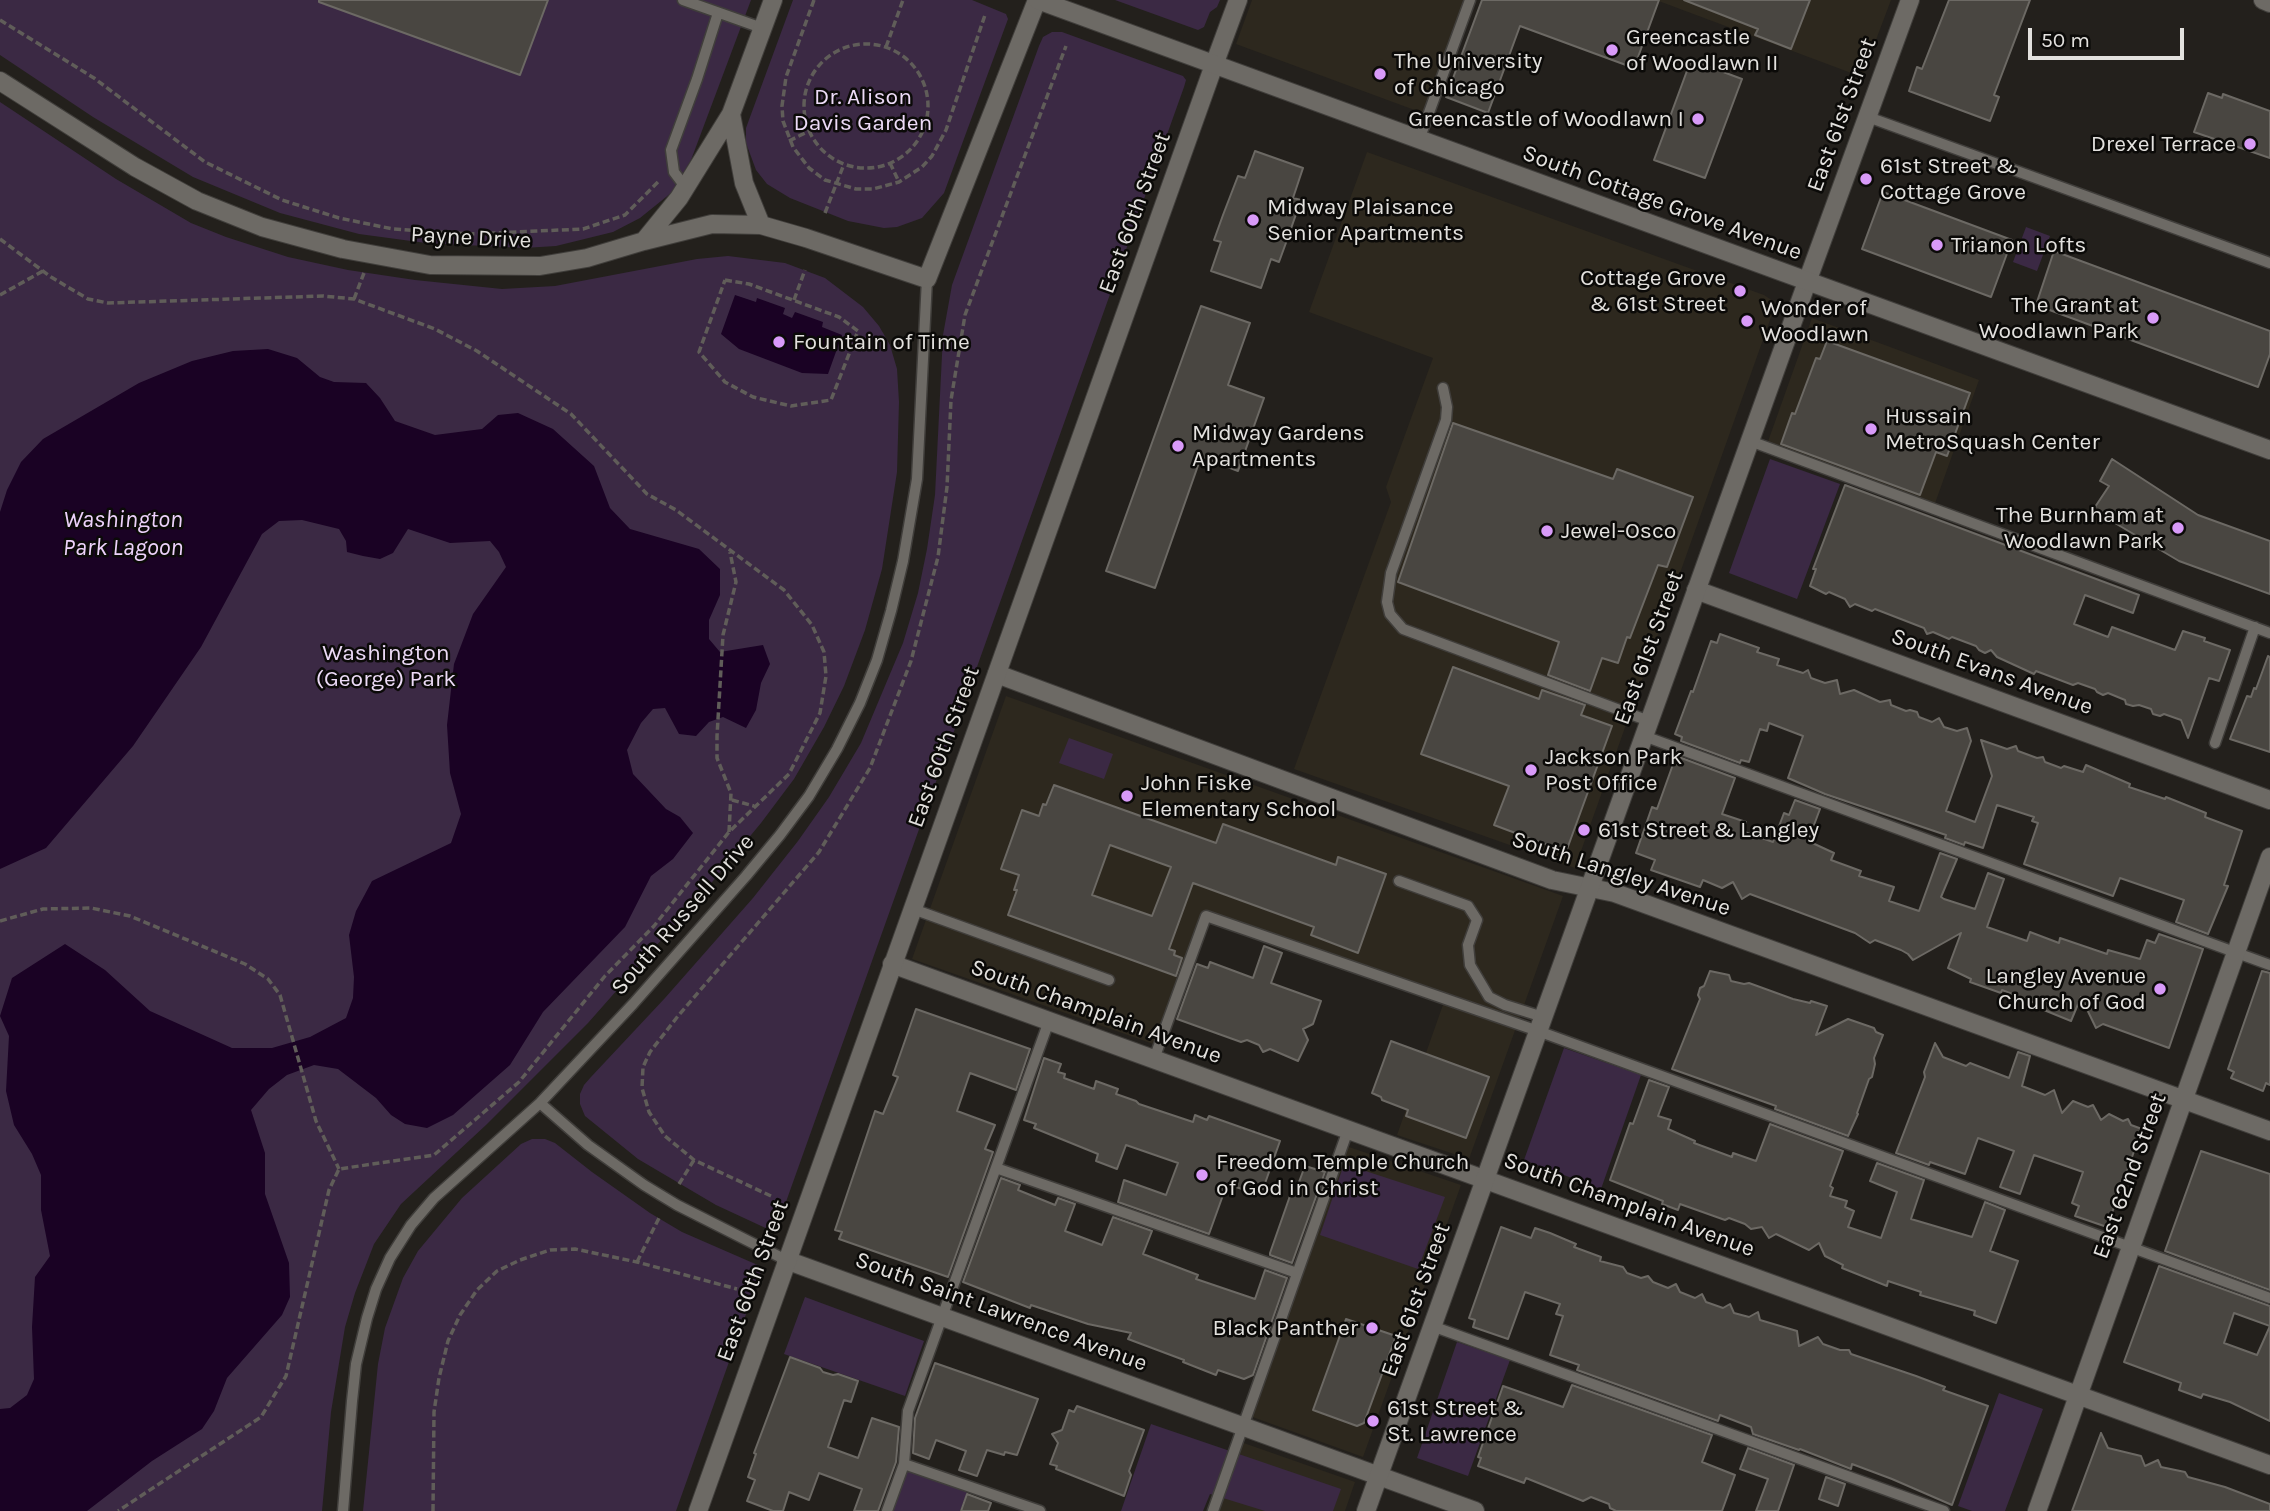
<!DOCTYPE html>
<html>
<head>
<meta charset="utf-8">
<style>
	body { margin:0 }
	#map { position:relative; width:2270px; height:1511px; overflow:hidden; background:#23201c; font-family:Karla,sans-serif }
	canvas { display:block }
	.scale { position:absolute; left:2028px; top:28px; width:156px; height:32px; box-sizing:border-box; border:4px solid #e3e1de; border-top:0; padding-left:9px; font-size:21px; line-height:24px; white-space:nowrap; color:#e3e1de; -webkit-text-stroke:5px #0b0a08; paint-order:stroke }
</style>
</head>
<body>
<div id="map">
<canvas width="2270" height="1511"></canvas>
<div class="scale">50 m</div>
</div>
<script>
const ctx = document.querySelector('canvas').getContext('2d');
ctx.lineJoin = 'round';
function fillPath(path, color) { ctx.fillStyle = color; ctx.fill(path, 'evenodd'); }
const shape = rows => new Path2D(rows.map(r => 'M' + r).join(''));
function stroke(path, color, width, dash) { ctx.strokeStyle = color; ctx.lineWidth = width; ctx.lineCap = dash ? 'butt' : 'round'; ctx.setLineDash(dash || []); ctx.stroke(path); }
function drawText(font, color, halo, rows, align = 'center') {
  ctx.font = font + ' Karla,sans-serif'; ctx.lineWidth = 5; ctx.setLineDash([]); ctx.textBaseline = 'middle'; ctx.strokeStyle = halo; ctx.fillStyle = color; for (const [text, x, y, turn = 0] of rows) {
    ctx.save(); ctx.translate(x, y); ctx.rotate((+turn || 0) * Math.PI / 180); ctx.textAlign = isNaN(turn) ? turn : align; if (halo) ctx.strokeText(text, 0, 0); ctx.fillText(text, 0, 0); ctx.restore();
  }
}
fillPath(shape([
	[1252,0,1470,0,1428,115,1236,44],
	[1656,0,1891,0,1862,77],
	[1367,152,1764,295,1773,301,1775,306,1575,868,1294,769,1391,502,1386,487,1433,358,1309,312],
	[1812,318,1979,380,1933,509,1766,447],
	[1006,696,1563,896,1469,1159,1397,1135,1445,999,1206,916,1159,1046,912,959],
	[1343,1145,1461,1185,1363,1457,1247,1415],
	[1238,1441,1355,1482,1345,1511,1213,1511]
]), '#2d281e');
fillPath(shape([
	[0,0,751,0,691,160,671,193,640,218,613,232,556,246,524,248,426,243,359,234,280,213,193,177,93,117,0,55],
	[793,0,972,0,1006,14,1008,19,944,193,922,218,897,227,884,228,848,221,790,198,767,184,756,170,746,143,746,128],
	[1115,0,1220,0,1217,7,1210,12,1204,27,1198,30],
	[1052,32,1062,32,1183,76,1186,80,1184,87,777,1227,772,1231,716,1205,638,1159,585,1116,580,1104,580,1094,584,1085,591,1077,665,998,753,898,798,841,829,797,861,743,903,643,918,593,927,549,935,495,943,335,952,285,1039,46,1043,37],
	[0,102,116,179,191,223,226,237,288,257,348,270,415,280,502,289,555,286,697,259,728,256,785,263,825,278,863,307,879,326,890,345,897,369,899,402,897,472,882,569,865,630,844,686,824,727,794,779,761,823,708,887,588,1023,486,1125,401,1204,374,1244,355,1293,345,1327,331,1412,322,1511,0,1511],
	[2026,227,2050,236,2037,271,2013,262],
	[1770,459,1840,484,1797,599,1729,573],
	[1069,738,1113,754,1104,779,1059,763],
	[1564,1048,1641,1075,1601,1189,1524,1160],
	[532,1139,545,1139,555,1143,592,1172,650,1213,682,1232,760,1266,762,1269,676,1511,363,1511,378,1364,385,1328,403,1278,418,1251,462,1198,521,1144],
	[1344,1164,1445,1197,1418,1269,1320,1235],
	[805,1297,924,1341,905,1396,784,1354],
	[1457,1342,1510,1360,1468,1476,1417,1458],
	[1999,1393,2043,1409,2005,1511,1972,1511,1958,1506],
	[1151,1424,1341,1489,1333,1511,1265,1511,1210,1494,1203,1511,1121,1511],
	[906,1469,968,1490,960,1511,890,1511]
]), '#3b2944');
fillPath(shape([
	[735,295,756,302,757,298,785,308,783,314,792,318,795,312,823,322,822,327,842,335,828,374,802,373,739,349,721,334],
	[268,349,297,358,320,377,334,382,366,383,380,398,395,421,435,435,482,429,498,415,518,413,553,429,594,466,610,508,630,529,699,549,720,569,720,595,709,620,709,639,720,652,763,645,770,664,761,683,756,710,746,728,723,717,709,722,696,736,679,734,665,708,653,709,641,723,627,750,633,774,666,809,680,817,693,833,673,859,651,876,625,927,543,1012,510,1065,453,1115,427,1128,405,1124,391,1115,376,1098,338,1069,314,1065,287,1075,269,1089,251,1110,265,1153,265,1194,289,1263,290,1297,282,1315,227,1378,214,1411,202,1429,152,1461,87,1511,0,1511,0,1409,10,1408,27,1395,34,1379,32,1327,35,1277,50,1256,41,1210,41,1175,32,1154,14,1125,6,1091,9,1036,0,1016,12,978,65,944,105,970,150,1011,232,1048,272,1048,310,1037,346,1018,353,998,354,977,349,935,356,911,372,881,451,843,461,814,450,773,447,725,454,664,473,614,506,567,499,552,490,541,450,543,408,529,393,553,380,559,363,556,347,552,346,541,339,529,302,520,279,521,262,534,201,647,133,746,46,848,0,869,0,512,7,490,21,462,43,439,139,383,192,361,233,351]
]), '#1a0224');
const building = shape([
	[319,0,548,0,520,75,319,2,319,0],
	[1482,0,1659,0,1634,68,1520,26,1488,113,1446,97,1482,0],
	[1684,0,1810,0,1791,49,1755,35,1758,29,1684,0],
	[1949,0,2030,0,1994,95,1999,97,1990,121,1909,91,1917,67,1922,69,1949,0],
	[1691,60,1742,79,1705,178,1654,160,1691,60],
	[2208,93,2222,98,2223,94,2270,111,2270,158,2194,132,2208,93],
	[1255,151,1303,168,1293,198,1301,200,1287,240,1279,262,1271,259,1261,288,1211,271,1221,242,1214,240,1223,215,1238,176,1245,178,1255,151],
	[1883,192,2012,240,1991,297,1862,249,1883,192],
	[2054,251,2270,331,2270,354,2258,387,2036,305,2054,251],
	[1201,306,1250,323,1228,385,1264,398,1238,471,1201,457,1155,588,1106,571,1201,306],
	[1827,341,1970,393,1947,456,1936,452,1920,495,1781,444,1792,413,1795,414,1816,358,1820,359,1827,341],
	[1453,423,1613,479,1617,469,1693,497,1667,567,1658,565,1630,638,1627,637,1618,663,1602,658,1590,691,1548,675,1559,642,1398,582,1453,423],
	[2112,459,2198,515,2270,541,2270,594,2179,561,2093,510,2109,486,2100,481,2112,459],
	[1845,485,2139,595,2133,613,2085,595,2074,624,2108,637,2112,627,2175,650,2183,631,2205,638,2204,641,2230,650,2219,681,2209,678,2188,738,2181,720,2164,714,2160,716,2153,714,2151,709,2139,705,2133,706,2126,704,2125,700,2108,693,2103,695,2097,692,2095,689,2078,683,2073,685,2036,671,2034,674,1997,657,1991,650,1985,653,1979,650,1976,646,1952,637,1949,639,1933,632,1927,634,1924,628,1875,609,1872,611,1855,604,1850,607,1845,599,1829,592,1826,594,1810,586,1816,569,1813,569,1845,485],
	[1720,634,1759,648,1757,652,1779,659,1777,665,1803,673,1808,670,1811,678,1825,683,1837,680,1840,694,1854,690,1880,702,1890,700,1891,705,1906,711,1910,710,1917,712,1919,717,1932,722,1939,718,1944,727,1957,731,1967,728,1971,741,1946,811,1975,822,1992,776,1981,740,2007,749,2016,746,2018,751,2037,758,2043,757,2045,762,2061,768,2064,766,2083,772,2086,765,2130,784,2129,787,2165,799,2166,797,2206,813,2205,817,2242,831,2224,885,2228,886,2208,934,2176,922,2184,900,2120,878,2113,896,2024,864,2038,823,2032,821,2034,817,1997,805,1983,848,1965,842,1964,845,1945,838,1946,835,1825,794,1788,778,1803,736,1769,723,1767,731,1760,729,1749,762,1741,760,1740,763,1681,741,1682,737,1675,734,1691,691,1693,692,1711,641,1717,643,1720,634],
	[2268,656,2270,657,2270,752,2230,739,2247,696,2251,697,2254,688,2256,689,2268,656],
	[1453,667,1539,699,1542,690,1585,705,1581,715,1612,726,1566,852,1494,825,1509,786,1421,754,1453,667],
	[1676,756,1735,778,1722,814,1746,822,1742,831,1773,842,1784,813,1789,815,1795,800,1820,809,1808,841,1834,853,1831,860,1861,871,1859,876,1894,887,1889,901,1919,911,1940,853,1957,859,1941,897,1944,899,1975,909,1988,873,2004,879,1987,927,2027,941,2030,932,2059,943,2060,938,2107,954,2108,950,2140,959,2147,940,2155,943,2159,934,2203,949,2169,1048,2103,1024,2096,1028,2081,997,2071,1021,2039,1008,2040,1005,2002,990,2001,993,1970,982,1971,979,1948,968,1961,933,1913,960,1908,954,1901,950,1875,940,1870,943,1855,933,1750,894,1742,899,1733,882,1722,888,1703,880,1700,887,1651,870,1655,860,1636,853,1652,807,1657,809,1676,756],
	[1054,785,1216,843,1223,824,1336,865,1338,857,1386,874,1358,953,1311,935,1314,927,1193,883,1169,949,1175,951,1174,955,1182,958,1176,976,1008,915,1017,890,1014,890,1019,875,1001,869,1022,810,1039,816,1043,804,1046,805,1054,785],
	[1110,845,1171,867,1152,916,1092,895,1110,845],
	[1264,946,1282,953,1271,983,1321,1001,1313,1024,1303,1029,1308,1040,1298,1061,1270,1049,1263,1052,1259,1045,1247,1040,1241,1042,1177,1019,1197,964,1208,968,1210,962,1253,978,1264,946],
	[1710,971,1729,975,1731,981,1744,984,1749,983,1793,999,1810,1003,1811,1001,1827,1006,1816,1035,1848,1019,1874,1028,1876,1032,1883,1035,1874,1058,1875,1064,1872,1077,1869,1079,1857,1113,1858,1114,1848,1136,1775,1109,1776,1106,1672,1069,1700,999,1698,995,1700,988,1704,986,1710,971],
	[2262,971,2270,973,2270,1085,2266,1083,2263,1091,2231,1078,2234,1072,2228,1069,2262,971],
	[916,1009,1030,1049,1016,1090,970,1073,957,1111,995,1125,985,1149,993,1152,948,1277,839,1239,842,1232,835,1230,875,1111,883,1114,898,1077,893,1075,916,1009],
	[1391,1041,1489,1077,1466,1138,1406,1116,1408,1110,1382,1100,1381,1097,1372,1093,1391,1041],
	[1935,1043,1943,1057,1966,1066,1970,1063,2009,1078,2018,1052,2030,1056,2022,1086,2045,1095,2054,1090,2062,1113,2073,1101,2088,1107,2093,1105,2101,1120,2109,1114,2123,1121,2128,1119,2131,1125,2142,1129,2107,1227,2075,1216,2079,1206,2072,1203,2083,1172,2034,1155,2020,1194,2000,1187,2014,1151,1978,1138,1965,1174,1930,1162,1929,1165,1896,1153,1925,1077,1924,1072,1935,1043],
	[1044,1058,1061,1064,1058,1072,1065,1074,1064,1078,1094,1089,1096,1081,1118,1089,1116,1094,1136,1101,1139,1104,1193,1122,1195,1115,1207,1120,1209,1116,1280,1141,1263,1189,1259,1188,1257,1194,1227,1184,1209,1234,1118,1202,1124,1180,1166,1195,1178,1163,1126,1145,1117,1169,1096,1161,1098,1154,1034,1128,1036,1124,1024,1120,1044,1058],
	[1649,1080,1669,1087,1658,1116,1671,1120,1668,1129,1695,1141,1694,1143,1732,1157,1733,1153,1756,1161,1770,1124,1843,1151,1830,1186,1833,1188,1830,1196,1847,1201,1845,1207,1854,1211,1848,1227,1881,1238,1897,1192,1870,1181,1877,1163,1924,1180,1911,1219,1972,1237,1985,1202,2005,1210,1990,1251,2018,1261,1996,1323,1974,1315,1975,1311,1920,1295,1921,1292,1888,1281,1887,1286,1842,1268,1843,1265,1825,1256,1819,1243,1809,1250,1776,1234,1769,1238,1762,1227,1751,1229,1745,1224,1729,1218,1725,1220,1680,1204,1678,1210,1662,1204,1663,1201,1610,1180,1630,1123,1633,1124,1649,1080],
	[2201,1151,2270,1174,2270,1290,2165,1251,2201,1151],
	[1305,1166,1325,1172,1292,1263,1270,1255,1270,1253,1291,1193,1296,1190,1305,1166],
	[1001,1178,1020,1185,1018,1190,1055,1205,1058,1198,1075,1204,1065,1231,1102,1245,1113,1217,1152,1231,1143,1254,1198,1275,1196,1279,1255,1299,1265,1270,1287,1278,1253,1375,1244,1379,1218,1370,1216,1375,1183,1362,1184,1360,1128,1339,1131,1333,1088,1324,1031,1305,1030,1308,963,1282,1001,1178],
	[1501,1227,1531,1238,1535,1228,1550,1233,1576,1244,1574,1247,1601,1257,1600,1261,1623,1267,1627,1273,1641,1278,1648,1276,1653,1282,1668,1288,1676,1284,1680,1292,1695,1298,1702,1294,1706,1302,1723,1308,1730,1304,1734,1313,1749,1317,1758,1312,1760,1320,1797,1331,1799,1346,1818,1337,1823,1344,1840,1350,1849,1350,1851,1354,1916,1376,1945,1387,1943,1390,1988,1406,1952,1505,1892,1479,1852,1464,1851,1469,1800,1449,1799,1450,1753,1434,1751,1427,1720,1415,1718,1421,1577,1370,1579,1365,1550,1355,1563,1316,1556,1314,1560,1304,1525,1292,1508,1339,1473,1327,1475,1320,1469,1318,1501,1227],
	[2159,1266,2270,1306,2270,1326,2234,1313,2224,1343,2257,1355,2270,1326,2270,1421,2230,1402,2203,1394,2201,1398,2179,1390,2181,1383,2124,1362,2159,1266],
	[1346,1319,1396,1336,1364,1423,1357,1426,1313,1410,1346,1319],
	[790,1357,820,1368,823,1372,833,1375,838,1374,858,1381,851,1402,844,1400,828,1447,858,1458,872,1418,899,1427,896,1462,878,1511,854,1511,862,1489,819,1473,809,1500,789,1492,783,1511,773,1511,747,1501,755,1480,748,1477,756,1454,754,1453,790,1357],
	[935,1363,1038,1399,1017,1455,1005,1452,1004,1455,987,1450,977,1476,959,1470,966,1451,936,1440,929,1459,913,1453,915,1418,935,1363],
	[1572,1385,1712,1435,1702,1462,1735,1475,1722,1511,1616,1511,1610,1508,1609,1504,1591,1497,1583,1501,1526,1478,1524,1483,1478,1466,1481,1458,1478,1457,1503,1386,1563,1407,1572,1385],
	[1077,1406,1144,1430,1129,1471,1131,1475,1124,1496,1056,1469,1057,1466,1050,1464,1058,1443,1052,1434,1062,1430,1069,1410,1074,1412,1077,1406],
	[2101,1433,2108,1448,2141,1456,2145,1466,2158,1460,2161,1467,2185,1472,2188,1477,2225,1487,2270,1504,2270,1511,2072,1511,2101,1433],
	[1748,1448,1794,1465,1778,1511,1756,1511,1768,1479,1740,1469,1748,1448],
	[1826,1477,1845,1484,1838,1506,1819,1499,1826,1477],
	[967,1494,991,1503,988,1511,961,1511,967,1494]
]);
fillPath(building, '#494641');
stroke(building, '#6c6964', 2);
const service = shape([
	[683,0,762,28],
	[1868,117,2270,263],
	[1419,140,1470,0],
	[686,188,674,172,671,150,697,79,718,13],
	[1443,388,1447,407,1446,420,1391,573,1387,602,1390,614,1403,629,1649,721],
	[1750,441,2270,633],
	[1644,736,2270,965],
	[2215,743,2255,627],
	[1399,881,1468,906,1477,920,1468,945,1470,965,1489,997,1505,1005,1543,1017],
	[913,909,1109,980],
	[1154,1059,1206,916,1538,1031,2270,1298],
	[540,1103,588,1145,644,1185,677,1205,786,1260],
	[996,1168,1297,1273],
	[1432,1326,1944,1511],
	[904,1464,1040,1511],
	[343,1511,352,1401,356,1364,367,1318,376,1289,390,1258,411,1225,434,1198,540,1103,633,1004,746,876,780,835,809,796,837,749,860,703,877,660,891,611,903,561,917,479,927,279],
	[887,1511,904,1464,908,1411,1049,1021],
	[1213,1511,1348,1130]
]);
const minor = shape([
	[2263,0,2270,3],
	[1214,65,1238,0],
	[1696,590,2270,800],
	[997,674,1552,880,1615,893,2270,1131],
	[892,964,2270,1465],
	[786,1260,1475,1511],
	[2037,1511,2270,857]
]);
const tertiary = shape([
	[0,81,135,167,197,201,262,227,343,249,430,265,540,266,587,258,644,241,712,224,761,225,806,238,927,279,1037,0],
	[731,114,744,183,761,225],
	[644,241,679,198,731,114,773,0],
	[698,1511,1214,65],
	[1366,1511,1807,282,1910,0]
]);
const secondary = shape([
	[1038,0,2270,450]
]);
stroke(service, '#403e3b', 13);
stroke(minor, '#403e3b', 20);
stroke(tertiary, '#403e3b', 20);
stroke(secondary, '#403e3b', 20);
stroke(shape([
	[814,0,786,77,782,106,783,121,793,147,809,168,825,180,856,189,873,189,899,182,922,167,932,156,946,130,985,15],
	[0,20,94,78,205,162,282,200,339,218,393,229,470,234,583,229,625,215,660,180],
	'804 106a62 62 0 1 1 124 0a62 62 0 1 1-124 0Z',
	[886,47,903,0],
	[789,141,809,131],
	[890,163,899,182],
	[825,213,844,164],
	[0,239,51,277,88,299,108,303,323,296,354,299,435,329,477,351,571,414,647,494,676,510,784,590,812,625,824,652,826,676,820,713,789,774,729,832,654,926,605,976,519,1082,434,1155,339,1169,329,1190,286,1376,261,1417,118,1511],
	[725,280,749,284,839,317,858,331,831,400,791,406,753,397,725,382,699,352,725,280],
	[0,295,43,271],
	[354,299,364,273],
	[794,300,805,270],
	[732,800,754,806],
	[729,832,731,793,717,758,717,736,723,635,736,582,730,552],
	[0,921,43,909,91,908,130,916,245,964,268,979,280,995,316,1121,339,1169],
	[679,1184,694,1160],
	[771,1196,694,1160,665,1136,649,1112,642,1088,643,1067,650,1052,678,1016,819,852,870,768,911,661,938,557,947,487,951,400,965,315,1066,46],
	[637,1262,659,1218],
	[433,1511,434,1412,439,1378,448,1341,460,1315,477,1290,497,1271,520,1260,550,1250,575,1249,637,1262,737,1289]
]), '#605d59', 3.5, [7, 3.5]);
stroke(service, '#6d6a65', 10);
stroke(minor, '#6d6a65', 18);
stroke(tertiary, '#6d6a65', 18);
stroke(secondary, '#6d6a65', 18);
for (const [x, y, r, color] of [
	[1612,50,7,"#d89af8"],
	[1380,74,7,"#d89af8"],
	[1698,119,7,"#d89af8"],
	[2250,144,7,"#d89af8"],
	[1866,179,7,"#d89af8"],
	[1253,220,7,"#d89af8"],
	[1937,245,7,"#d89af8"],
	[1740,291,7,"#d89af8"],
	[2153,318,7,"#d89af8"],
	[1747,321,7,"#d89af8"],
	[779,342,7,"#d89af8"],
	[1871,429,7,"#d89af8"],
	[1178,446,7,"#d89af8"],
	[2178,528,7,"#d89af8"],
	[1547,531,7,"#d89af8"],
	[1531,770,7,"#d89af8"],
	[1127,796,7,"#d89af8"],
	[1584,830,7,"#d89af8"],
	[2160,989,7,"#d89af8"],
	[1202,1175,7,"#d89af8"],
	[1372,1328,7,"#d89af8"],
	[1373,1421,7,"#d89af8"]
]) { const dot = new Path2D(); dot.arc(x, y, r, 0, 2 * Math.PI); ctx.fillStyle = color; ctx.fill(dot); stroke(dot, '#0b0a08', 2.5); }
drawText('23px', '#e3e1de', '#0b0a08', [
	["Greencastle",1626,37],
	["of Woodlawn II",1626,63],
	["The University",1394,61],
	["of Chicago",1394,87],
	["Greencastle of Woodlawn I",1684,119,"right"],
	["Drexel Terrace",2236,144,"right"],
	["61st Street &",1880,166],
	["Cottage Grove",1880,192],
	["Midway Plaisance",1267,207],
	["Senior Apartments",1267,233],
	["Trianon Lofts",1951,245],
	["Cottage Grove",1726,278,"right"],
	["& 61st Street",1726,304,"right"],
	["The Grant at",2139,305,"right"],
	["Woodlawn Park",2139,331,"right"],
	["Wonder of",1761,308],
	["Woodlawn",1761,334],
	["Fountain of Time",793,342],
	["Hussain",1885,416],
	["MetroSquash Center",1885,442],
	["Midway Gardens",1192,433],
	["Apartments",1192,459],
	["The Burnham at",2164,515,"right"],
	["Woodlawn Park",2164,541,"right"],
	["Jewel-Osco",1561,531],
	["Jackson Park",1545,757],
	["Post Office",1545,783],
	["John Fiske",1141,783],
	["Elementary School",1141,809],
	["61st Street & Langley",1598,830],
	["Langley Avenue",2146,976,"right"],
	["Church of God",2146,1002,"right"],
	["Freedom Temple Church",1216,1162],
	["of God in Christ",1216,1188],
	["Black Panther",1358,1328,"right"],
	["61st Street &",1387,1408],
	["St. Lawrence",1387,1434]
], 'left');
drawText('23px', '#eddbf7', '#0b0a08', [
	["Dr. Alison",863,97],
	["Davis Garden",863,123],
	["Washington",386,653],
	["(George) Park",386,679]
]);
drawText('23px', '#e3e1de', '#0b0a08', [
	["East 61st Street",1842,115,-70],
	["South Cottage Grove Avenue",1662,203,20],
	["East 60th Street",1135,213,-70],
	["Payne Drive",471,238,3],
	["East 61st Street",1649,648,-70],
	["South Evans Avenue",1992,672,20],
	["East 60th Street",944,747,-70],
	["South Langley Avenue",1621,874,18],
	["South Russell Drive",683,915,-49],
	["South Champlain Avenue",1096,1012,20],
	["East 62nd Street",2130,1176,-70],
	["South Champlain Avenue",1629,1205,20],
	["East 60th Street",753,1281,-70],
	["East 61st Street",1416,1300,-70],
	["South Saint Lawrence Avenue",1001,1312,20]
]);
drawText('italic 24px', '#edd2fb', '#0b0a08', [
	["Washington",123,520],
	["Park Lagoon",123,548]
]);
</script>
</body>
</html>
